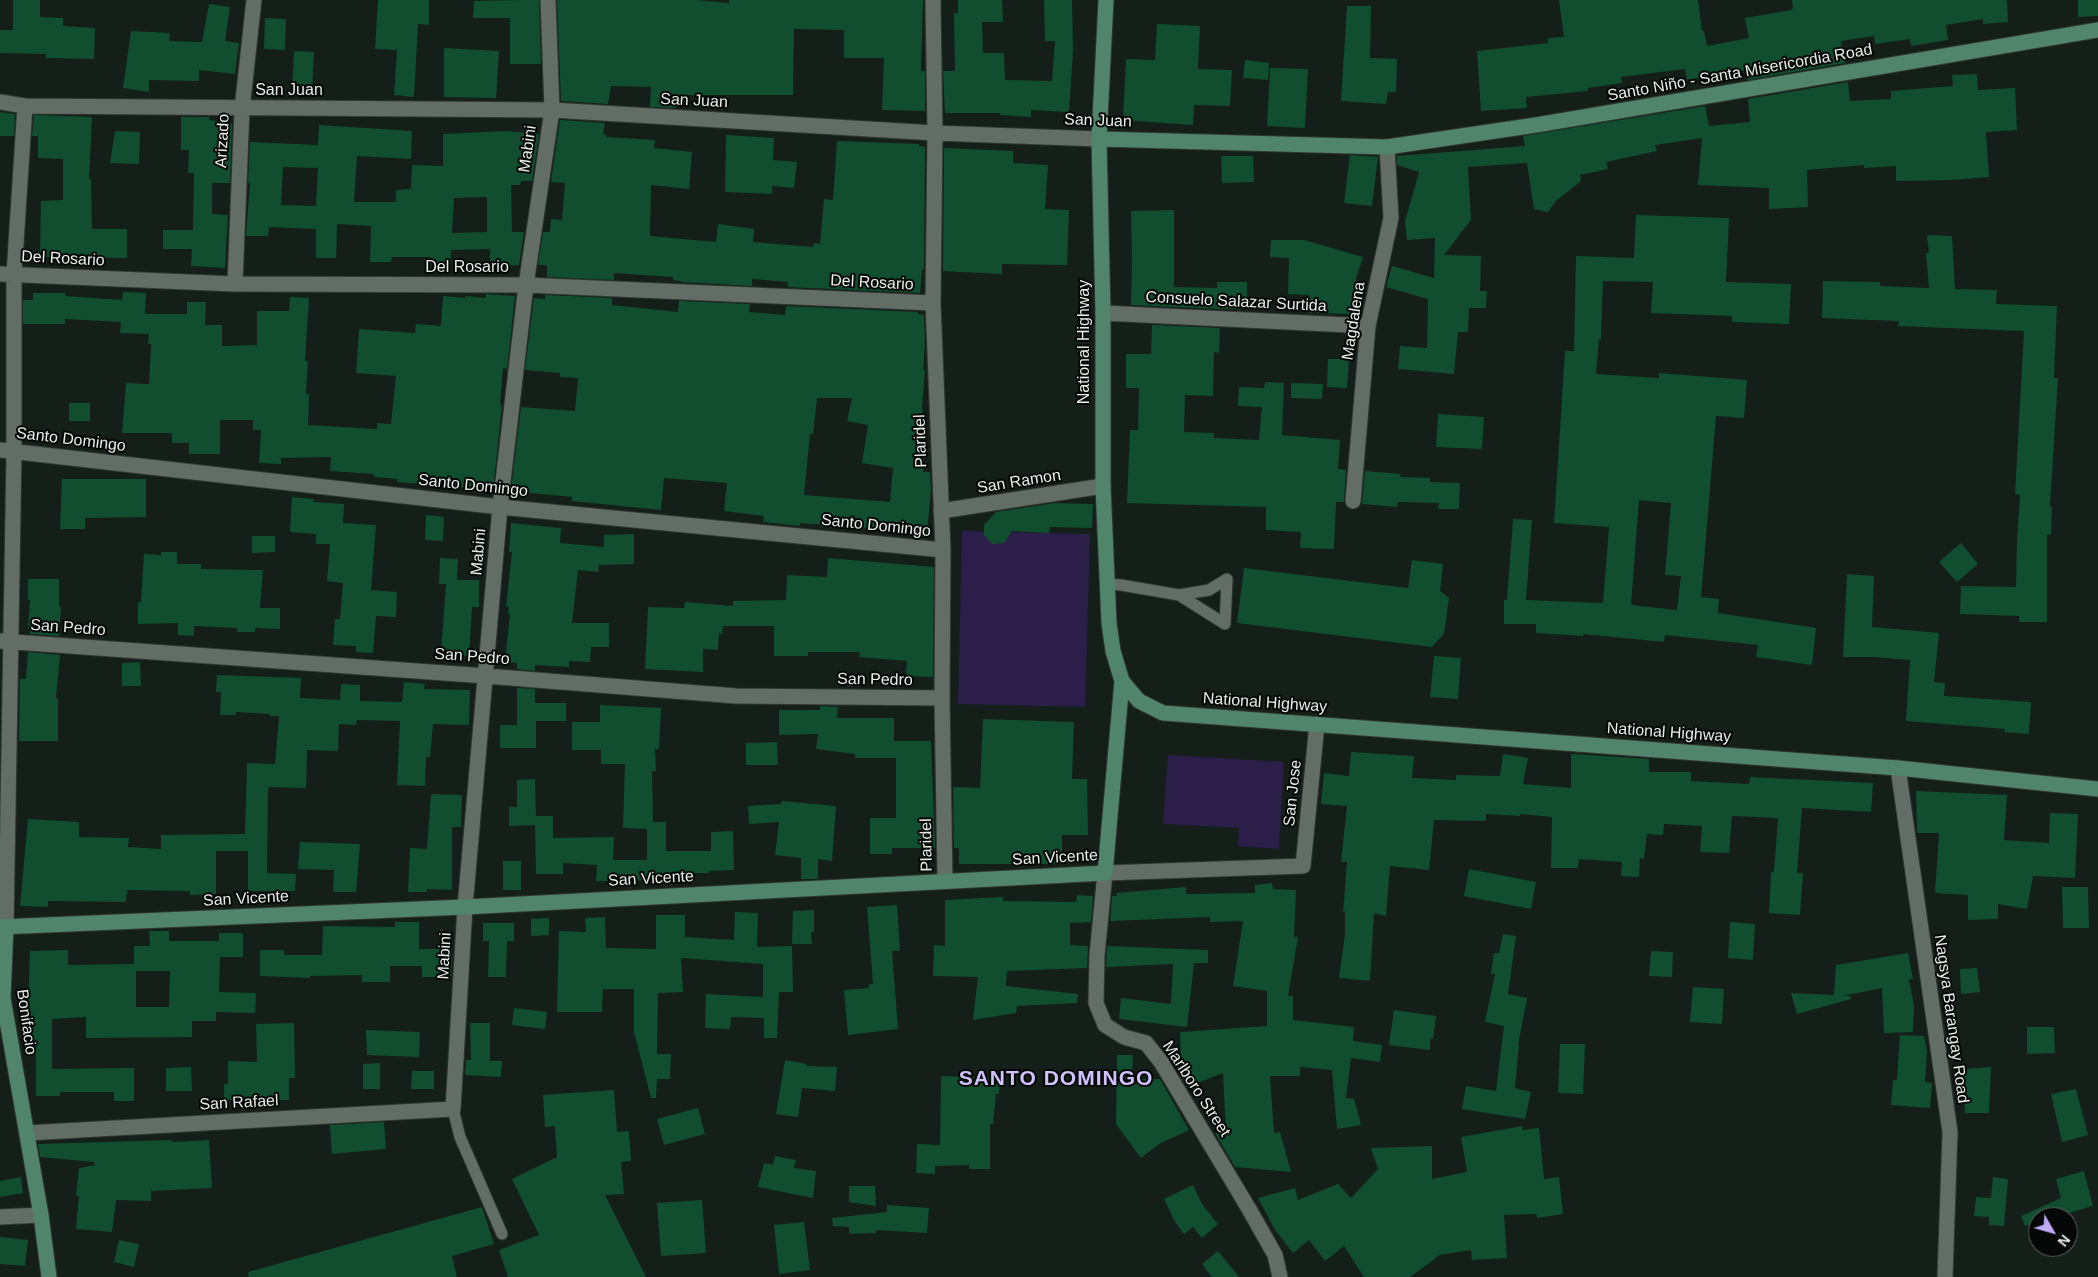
<!DOCTYPE html>
<html>
<head>
<meta charset="utf-8">
<style>
	body { margin:0 }
	#map { position:relative; width:2098px; height:1277px; overflow:hidden; background:#151f19; font-family:Arial,sans-serif }
	canvas { display:block }
	.north { position:absolute; left:2028px; top:1207px; width:50px; height:50px; box-sizing:border-box; background:#050806; border:1px solid #5f6461; border-radius:50%; rotate:128deg; font-size:14px; font-weight:700; line-height:20px; text-align:center; color:#e7ede9 }
	.north::after { content:''; display:block; margin:auto; width:18px; height:22px; background:#bda9f5; clip-path:polygon(50% 0,100% 100%,50% 72%,0 100%) }
</style>
</head>
<body>
<div id="map">
<canvas width="2098" height="1277"></canvas>
<div class="north">N</div>
</div>
<script>
const ctx = document.querySelector('canvas').getContext('2d');
ctx.lineJoin = 'round';
function fillPath(path, color) { ctx.fillStyle = color; ctx.fill(path, 'evenodd'); }
const shape = rows => new Path2D(rows.map(r => 'M' + r).join(''));
function stroke(path, color, width, dash) { ctx.strokeStyle = color; ctx.lineWidth = width; ctx.lineCap = dash ? 'butt' : 'round'; ctx.setLineDash(dash || []); ctx.stroke(path); }
function drawText(font, color, halo, rows, align = 'center') {
  ctx.font = font + ' Arial,sans-serif'; ctx.lineWidth = 4; ctx.setLineDash([]); ctx.textBaseline = 'middle'; ctx.strokeStyle = halo; ctx.fillStyle = color; for (const [text, x, y, turn = 0] of rows) {
    ctx.save(); ctx.translate(x, y); ctx.rotate((+turn || 0) * Math.PI / 180); ctx.textAlign = isNaN(turn) ? turn : align; if (halo) ctx.strokeText(text, 0, 0); ctx.fillText(text, 0, 0); ctx.restore();
  }
}
fillPath(shape([
	[962,531,1090,534,1085,707,958,704],
	[1168,755,1284,762,1279,849,1238,846,1239,828,1163,824]
]), '#2b1e49');
fillPath(shape([
	[13,0,40,0,40,17,63,18,63,26,95,28,94,59,46,58,46,54,0,53,0,30,13,30],
	[378,0,429,0,429,25,418,24,414,97,394,95,397,50,375,49],
	[518,0,539,0,541,64,510,64,510,18,473,18,474,1],
	[557,0,696,0,729,3,729,0,923,0,921,71,925,71,925,111,882,110,884,58,844,58,844,30,794,29,793,95,676,95,676,108,650,107,651,87,611,86,608,104,561,101],
	[958,0,1002,0,1003,22,982,22,983,53,1004,53,1005,80,1052,81,1055,41,1045,41,1044,0,1072,0,1073,50,1069,112,1031,110,1031,117,1000,115,1000,113,945,113,943,71,955,71,954,13,958,13],
	[1559,0,1698,0,1702,31,1704,31,1707,46,1749,38,1745,18,1791,10,1793,8,1792,0,2007,0,2008,22,1983,24,1983,19,1946,25,1948,40,1911,46,1910,39,1875,44,1874,36,1841,41,1845,63,1747,80,1746,70,1687,80,1685,69,1621,77,1622,83,1588,88,1588,91,1526,97,1527,108,1481,111,1477,51,1548,43,1548,38,1564,37],
	[2078,0,2098,0,2098,16,2078,17],
	[209,4,230,7,225,41,239,43,235,74,199,70,199,81,149,80,149,92,123,88,131,31,170,33,169,41,202,42],
	[1347,6,1371,6,1370,58,1397,59,1396,92,1388,92,1386,104,1341,101],
	[265,18,286,19,285,50,264,49],
	[1157,24,1200,26,1198,69,1232,70,1230,106,1194,105,1193,125,1123,120,1126,59,1155,60],
	[444,48,499,51,496,98,444,97],
	[294,51,314,52,312,93,292,92],
	[1245,60,1269,63,1268,80,1243,78],
	[1270,68,1308,69,1305,128,1267,126],
	[1977,74,1978,90,2015,88,2017,130,1986,132,1989,177,1950,180,1896,181,1896,166,1864,168,1864,165,1807,170,1808,207,1769,209,1769,188,1698,185,1702,138,1655,145,1657,151,1606,162,1608,169,1580,175,1581,181,1556,201,1548,212,1534,209,1527,163,1468,167,1471,220,1444,255,1481,256,1480,291,1487,291,1486,308,1469,308,1468,332,1458,332,1454,374,1398,369,1400,346,1427,348,1428,299,1386,287,1392,266,1434,278,1435,238,1407,240,1405,221,1419,172,1397,165,1397,156,1525,146,1523,136,1705,106,1709,126,1750,122,1748,99,1848,82,1850,101,1891,99,1891,91,1953,86,1952,75],
	[0,112,15,114,14,136,0,136],
	[34,115,92,117,89,179,91,180,92,229,127,229,127,258,40,257,41,201,63,200,63,159,38,158,38,136,32,136],
	[181,117,209,117,209,120,232,123,230,183,212,183,212,214,228,215,225,268,191,266,192,249,163,249,163,230,193,230,194,173,188,173,189,150,181,150],
	[560,120,605,123,603,134,606,135,606,137,655,140,654,148,692,152,689,189,651,185,650,236,716,242,718,224,754,229,753,242,813,247,814,243,820,244,824,199,833,200,837,141,919,144,919,146,925,147,924,270,922,270,920,293,788,287,788,282,752,279,752,286,681,282,681,281,673,280,673,277,614,273,614,280,547,277,547,265,538,265,543,232,550,232,551,219,562,220,565,183,551,182],
	[319,125,412,131,411,159,357,156,354,202,396,202,396,190,411,189,412,165,443,166,443,134,506,131,539,134,532,181,521,181,520,185,511,185,512,232,524,232,519,265,490,266,490,249,451,250,450,265,428,264,429,257,392,257,391,262,370,262,371,226,337,224,336,258,316,258,316,229,269,227,268,236,246,236,250,183,248,183,250,142,318,145],
	[283,167,318,168,316,206,281,205],
	[487,197,487,232,452,233,454,198],
	[115,131,140,132,139,164,110,163],
	[726,135,774,138,773,160,797,162,794,188,772,186,772,194,725,192],
	[944,148,1013,151,1013,163,1048,165,1045,209,1069,210,1067,265,1002,264,1002,274,943,271],
	[1350,155,1378,157,1372,206,1344,203],
	[1221,156,1253,156,1254,182,1222,183],
	[1174,210,1174,287,1217,288,1217,282,1247,282,1247,309,1220,309,1131,305,1132,261,1131,211],
	[1636,215,1729,218,1726,282,1791,284,1789,324,1732,322,1732,316,1651,313,1653,282,1603,281,1601,339,1599,339,1596,374,1659,378,1659,373,1747,380,1744,418,1716,416,1701,597,1719,599,1718,613,1816,628,1812,665,1756,657,1758,645,1665,635,1664,642,1583,634,1583,636,1536,633,1536,624,1504,624,1504,600,1507,600,1513,519,1532,520,1526,600,1603,603,1609,527,1554,523,1565,351,1574,351,1576,256,1634,258],
	[1639,500,1671,503,1665,575,1681,576,1677,610,1631,605],
	[1927,235,1952,236,1955,289,1997,290,1996,304,2057,306,2054,378,2058,378,2050,506,2052,507,2051,535,2047,535,2047,622,2019,622,2019,616,1960,614,1961,586,2016,587,2017,539,2020,495,2015,494,2024,331,1898,326,1899,321,1822,318,1823,281,1880,282,1880,286,1929,288,1926,253,1929,253],
	[1271,240,1304,240,1363,257,1356,278,1354,314,1309,313,1309,295,1288,294,1289,258,1270,257],
	[123,292,146,293,145,314,187,314,187,302,206,302,205,325,222,325,222,346,257,345,257,311,289,311,290,297,309,298,305,361,308,361,306,394,309,394,308,425,377,429,377,423,391,424,396,376,356,373,359,329,415,333,416,324,441,326,443,296,465,298,465,296,486,298,486,294,515,296,507,369,503,368,500,405,502,405,493,490,397,482,398,479,374,477,374,474,330,471,331,457,281,458,281,464,259,463,261,430,253,430,253,420,220,420,220,454,189,454,189,443,172,443,172,433,122,433,126,383,149,384,151,344,148,344,149,334,120,333,121,322,65,319,65,324,23,324,23,300,33,300,33,293,65,293,65,296,122,300],
	[545,295,612,298,612,305,678,312,679,301,750,304,749,312,785,315,786,306,918,312,918,314,924,315,925,345,923,370,925,370,922,406,925,436,923,472,930,472,931,489,927,533,800,523,800,526,763,522,764,516,724,511,727,483,664,478,661,510,572,501,572,497,511,491,521,407,575,411,578,378,560,377,560,373,525,370,534,298,545,299],
	[817,398,852,398,847,421,868,425,862,463,893,468,890,502,804,495,810,434,813,434],
	[1152,325,1220,328,1219,353,1214,352,1213,396,1185,395,1184,432,1214,433,1214,438,1259,440,1262,407,1238,406,1239,387,1264,388,1265,382,1284,383,1282,435,1340,440,1338,469,1346,470,1344,502,1336,502,1334,549,1300,548,1301,532,1266,530,1266,507,1127,503,1130,430,1138,430,1139,388,1126,388,1126,354,1151,354],
	[1328,359,1349,359,1347,388,1327,387],
	[1291,383,1323,384,1322,399,1291,398],
	[69,403,90,403,90,421,69,421],
	[1438,414,1484,417,1482,449,1436,447],
	[1365,471,1401,474,1400,477,1430,478,1430,482,1460,483,1459,509,1438,509,1439,503,1398,502,1397,507,1362,504],
	[62,479,146,479,146,517,85,518,85,529,60,529],
	[292,497,314,499,313,502,344,504,343,523,376,525,371,590,397,592,396,617,376,616,373,653,356,652,356,646,333,645,335,619,340,619,343,583,327,581,330,544,316,544,316,534,290,532],
	[1055,503,1093,504,1092,528,1050,527,1049,533,1012,531,1004,543,992,544,984,535,984,525,996,512],
	[426,515,444,517,443,541,425,540],
	[511,523,561,528,560,543,604,547,604,535,634,534,634,564,599,565,598,572,578,570,572,623,609,623,609,647,591,647,590,662,569,661,569,667,535,665,535,671,517,669,517,663,505,662,510,614,508,614,509,607,506,607,512,552,509,552],
	[252,536,275,536,275,552,252,553],
	[1961,543,1978,564,1957,582,1939,562],
	[161,552,177,552,177,564,201,564,201,569,263,570,260,608,280,608,280,629,255,628,255,632,237,632,237,628,194,626,194,636,178,635,178,623,138,624,138,602,141,602,144,554,161,555],
	[440,558,458,559,457,580,479,580,479,607,472,607,469,656,441,654,446,584,439,584],
	[828,558,934,567,933,677,906,676,907,661,859,657,860,652,808,652,808,656,774,656,774,626,723,626,722,634,719,633,718,650,703,649,703,672,645,669,648,607,684,608,685,602,733,606,733,601,786,600,787,575,827,577],
	[1412,560,1443,564,1440,591,1449,598,1444,634,1432,647,1237,623,1244,568,1408,588],
	[1847,574,1874,576,1872,627,1939,633,1934,682,1945,683,1944,696,2031,702,2029,734,2004,732,2005,729,1906,721,1910,660,1875,657,1843,657],
	[28,579,59,579,59,607,61,607,59,636,30,634,30,629,28,629,30,600,28,600],
	[28,652,60,655,56,698,58,698,58,741,19,741,20,679,26,679],
	[1434,656,1461,658,1458,699,1430,697],
	[140,662,141,686,122,686,122,663],
	[217,675,301,678,300,698,340,700,341,684,360,685,360,701,402,702,404,682,425,684,424,689,470,690,469,725,433,724,430,757,426,757,425,786,397,785,400,721,357,720,356,725,339,724,338,751,307,750,306,788,269,787,268,789,267,873,296,874,295,891,248,891,248,851,216,851,216,894,190,895,190,891,127,890,126,902,48,901,48,907,20,906,28,819,79,822,79,837,129,838,128,847,161,849,161,835,245,834,247,763,275,764,279,716,270,716,270,714,236,712,236,715,220,715,221,692,216,692],
	[517,688,535,689,535,703,566,703,566,721,536,721,536,748,500,748,500,725,517,725],
	[600,705,661,708,659,749,655,749,656,771,652,771,653,822,666,822,666,851,711,851,711,832,733,831,734,870,709,871,709,873,658,873,658,880,596,881,597,865,563,863,563,874,536,874,535,825,509,826,509,807,517,807,517,780,535,779,536,816,553,816,553,838,614,837,613,860,647,860,647,829,623,828,625,764,601,764,601,750,572,750,572,722,600,722],
	[820,706,838,707,837,718,894,718,894,741,931,741,935,848,892,848,892,854,870,854,870,818,896,818,896,758,855,758,855,754,816,749,818,734,779,735,779,710,820,710],
	[983,719,1074,722,1072,779,1087,779,1088,835,1062,835,1062,864,959,864,959,848,954,848,953,787,980,788],
	[777,742,778,765,746,765,746,743],
	[1351,752,1414,756,1412,778,1456,780,1456,775,1500,776,1503,754,1528,758,1523,784,1571,788,1571,754,1649,759,1649,772,1691,772,1691,781,1749,784,1750,777,1873,783,1871,812,1802,808,1797,873,1803,873,1800,915,1769,913,1771,872,1774,872,1778,818,1732,816,1729,853,1700,852,1702,826,1664,824,1663,835,1647,834,1644,859,1640,858,1639,877,1621,876,1622,862,1579,859,1578,868,1551,868,1552,817,1520,814,1520,816,1486,814,1486,821,1434,820,1429,870,1390,866,1386,916,1374,913,1370,981,1339,978,1345,934,1345,911,1343,913,1347,862,1341,862,1347,806,1321,804,1324,773,1349,776],
	[1916,791,2007,795,2004,840,2049,843,2050,813,2078,814,2075,878,2033,876,2027,909,1998,904,1998,919,1968,920,1968,895,1935,893,1939,833,1917,833],
	[431,794,462,795,461,827,452,827,452,890,427,889,427,892,408,892,410,848,427,849],
	[782,801,836,806,832,861,818,859,818,879,801,879,801,858,775,855,779,822,749,824,748,806,781,804],
	[300,842,360,844,356,892,333,892,334,870,298,869],
	[503,861,521,861,521,890,503,890],
	[1469,869,1536,882,1531,909,1464,896],
	[1272,883,1273,889,1296,890,1294,937,1298,937,1288,996,1293,996,1293,1020,1354,1027,1353,1041,1382,1045,1380,1062,1351,1058,1346,1098,1354,1099,1361,1125,1337,1129,1332,1070,1300,1067,1300,1076,1270,1076,1274,1133,1280,1132,1291,1172,1235,1167,1215,1133,1226,1133,1223,1073,1187,1087,1182,1079,1180,1032,1267,1026,1267,991,1233,986,1243,921,1210,922,1210,917,1110,921,1112,896,1117,896,1116,893,1186,887,1186,894,1255,893,1255,885],
	[2062,887,2088,887,2089,928,2063,928],
	[1077,895,1093,896,1091,922,1070,923,1070,945,1088,946,1087,968,1007,971,1006,986,1078,994,1077,1003,1017,1006,1016,1013,973,1020,978,977,933,976,934,945,945,946,945,900,1003,897,1003,901,1076,902],
	[897,905,900,951,892,951,898,1029,848,1035,844,990,869,988,869,984,873,984,867,907],
	[814,910,814,932,811,932,812,944,792,944,793,911],
	[735,912,758,913,757,947,792,946,793,992,779,992,777,1038,764,1038,764,1018,731,1017,730,1029,705,1028,706,994,763,997,763,964,681,958,683,992,658,993,657,1054,671,1054,670,1079,657,1079,656,1098,651,1098,634,1032,634,989,603,989,602,1012,557,1012,559,931,586,932,585,918,605,917,606,948,656,949,656,915,685,915,685,937,734,940],
	[549,918,549,935,531,936,531,919],
	[395,922,419,922,419,949,452,949,451,977,422,977,422,966,390,966,390,982,362,982,362,975,310,976,310,978,260,976,260,950,284,950,284,955,322,955,323,926,395,927],
	[1730,922,1755,924,1753,960,1728,958],
	[483,923,514,923,514,941,507,941,506,977,488,977,489,941,483,941],
	[149,931,169,931,169,941,219,941,219,933,243,933,243,957,220,957,219,992,256,993,255,1013,216,1012,216,1021,192,1021,192,1037,86,1038,86,1017,52,1019,52,1069,134,1068,134,1101,114,1101,114,1092,60,1092,60,1096,36,1096,36,1043,27,1043,30,951,68,950,68,965,134,964,134,946,150,946],
	[136,971,170,971,169,1007,136,1007],
	[1503,934,1516,936,1508,994,1527,998,1518,1045,1519,1045,1515,1088,1531,1092,1525,1119,1462,1109,1466,1086,1496,1091,1504,1026,1485,1022,1495,974,1491,974,1494,953,1499,953],
	[1107,946,1208,950,1208,963,1194,963,1187,1027,1119,1019,1121,998,1171,1004,1173,964,1106,967],
	[1651,951,1673,952,1672,977,1649,976],
	[1908,953,1913,979,1909,979,1914,1006,1913,1032,1884,1033,1882,988,1842,996,1850,996,1851,999,1797,1014,1791,993,1834,995,1836,965],
	[1977,968,1980,992,1961,994,1960,969],
	[1693,987,1724,989,1722,1024,1690,1022],
	[514,1008,547,1012,545,1029,512,1025],
	[1394,1010,1436,1016,1433,1039,1430,1039,1430,1050,1389,1045],
	[294,1023,295,1078,289,1078,289,1100,224,1100,224,1084,228,1084,228,1061,257,1062,256,1024],
	[470,1023,490,1023,490,1061,502,1061,501,1077,465,1075,466,1060,471,1060],
	[2027,1027,2054,1027,2055,1053,2027,1054],
	[366,1030,420,1032,419,1057,367,1055],
	[1900,1035,1924,1036,1927,1051,1925,1082,1932,1083,1930,1108,1891,1105,1893,1080,1897,1080],
	[1560,1044,1585,1044,1583,1094,1558,1093],
	[1117,1055,1133,1055,1132,1079,1160,1079,1189,1130,1159,1144,1141,1158,1116,1124],
	[785,1060,807,1064,806,1066,837,1067,835,1091,802,1088,798,1117,776,1114],
	[380,1063,380,1089,363,1089,363,1064],
	[191,1067,192,1091,166,1091,166,1068],
	[1991,1067,1989,1113,1965,1113,1963,1069],
	[412,1071,434,1071,434,1089,411,1089],
	[941,1076,1000,1078,999,1094,996,1094,993,1124,990,1124,990,1169,969,1169,969,1165,935,1166,935,1174,916,1173,917,1144,940,1145],
	[2076,1089,2088,1135,2062,1142,2051,1094],
	[614,1090,617,1132,629,1131,631,1161,621,1162,624,1194,605,1195,646,1277,508,1277,499,1250,539,1235,512,1179,557,1157,555,1126,545,1127,543,1095],
	[698,1108,705,1134,664,1145,657,1119],
	[384,1122,386,1149,332,1154,330,1125],
	[1523,1126,1522,1130,1539,1128,1544,1179,1559,1177,1563,1214,1537,1218,1536,1214,1504,1215,1507,1258,1472,1260,1471,1250,1440,1255,1410,1277,1364,1277,1344,1246,1325,1261,1309,1240,1293,1253,1275,1230,1258,1198,1295,1188,1298,1200,1338,1184,1351,1198,1378,1169,1371,1148,1432,1146,1432,1179,1467,1172,1461,1137],
	[172,1140,172,1142,209,1140,212,1188,151,1191,151,1201,116,1200,112,1232,76,1229,79,1196,76,1196,79,1168,95,1165,94,1162,40,1157,38,1144],
	[775,1156,796,1160,794,1168,816,1171,813,1198,758,1187,764,1163,773,1165],
	[2084,1171,2093,1206,2055,1217,2038,1217,2038,1222,2025,1226,2021,1216,2061,1198,2056,1179],
	[21,1177,23,1193,0,1197,0,1181],
	[1993,1177,2008,1179,2004,1226,1989,1225,1989,1217,1974,1216,1976,1197,1991,1198],
	[1193,1185,1202,1204,1218,1224,1202,1238,1193,1227,1184,1234,1175,1222,1164,1199],
	[849,1186,875,1186,876,1206,849,1202],
	[702,1200,706,1253,661,1256,657,1203],
	[887,1205,929,1208,927,1233,876,1230,876,1233,849,1234,849,1227,833,1226,832,1218,887,1212],
	[482,1207,494,1244,452,1256,457,1277,249,1277,248,1272],
	[804,1222,810,1270,779,1274,774,1225],
	[0,1237,28,1240,25,1266,0,1264],
	[119,1240,139,1244,134,1267,114,1262],
	[1218,1251,1239,1277,1212,1277,1202,1264]
]), '#104e2f');
const lane = shape([
	[1107,584,1121,585,1179,595,1209,590,1227,579,1225,624,1179,595],
	[453,1109,460,1137,502,1234]
]);
const street = shape([
	[933,0,935,133,933,303,943,550,942,698,945,880],
	[0,102,25,106,552,110,935,133,1099,139],
	[0,274,235,284,526,285,933,303],
	[235,284,242,109,254,0],
	[1103,313,1368,326],
	[0,450,500,507,943,550],
	[1353,501,1368,326,1391,218,1387,147],
	[941,511,1103,486],
	[0,641,486,676,736,696,942,698],
	[1898,768,1950,1132,1945,1277],
	[6,927,14,452,14,274,25,106],
	[27,1133,453,1109,465,907,500,507,526,285,552,110,548,0],
	[0,1217,41,1215],
	[1280,1277,1275,1255,1249,1209,1161,1062,1146,1043,1124,1037,1105,1025,1096,1003,1097,955,1105,873,1303,866,1317,724]
]);
const secondary = shape([
	[1106,0,1099,139,1103,313,1103,486,1109,623,1113,651,1122,681,1139,701,1163,713,1898,768,2098,789],
	[1099,139,1387,147,1536,125,2098,30],
	[0,927,465,907,1105,873,1122,681],
	[6,927,3,998,41,1215,49,1277]
]);
stroke(lane, '#313733', 13);
stroke(street, '#313733', 17);
stroke(secondary, '#313733', 17);
stroke(lane, '#616d65', 11);
stroke(street, '#616d65', 15);
stroke(secondary, '#50856b', 15);
drawText('16px', '#e7ede9', '#050806', [
	["Santo Niño - Santa Misericordia Road",1740,73,-10],
	["San Juan",289,91],
	["San Juan",694,101,3],
	["San Juan",1098,121,2],
	["Arizado",223,141,-87],
	["Mabini",528,149,-82],
	["Del Rosario",63,259,3],
	["Del Rosario",467,268],
	["Del Rosario",872,283,3],
	["Consuelo Salazar Surtida",1236,302,3],
	["Magdalena",1354,321,-81],
	["National Highway",1085,342,-90],
	["Santo Domingo",71,440,7],
	["Plaridel",921,441,-92],
	["San Ramon",1019,482,-9],
	["Santo Domingo",473,486,6],
	["Santo Domingo",876,526,6],
	["Mabini",479,552,-85],
	["San Pedro",68,628,4],
	["San Pedro",472,657,4],
	["San Pedro",875,680,1],
	["National Highway",1265,703,4],
	["National Highway",1669,733,4],
	["San Jose",1293,793,-84],
	["Plaridel",927,845,-91],
	["San Vicente",1055,858,-3],
	["San Vicente",651,879,-3],
	["San Vicente",246,899,-3],
	["Mabini",445,956,-87],
	["Nagsya Barangay Road",1951,1019,82],
	["Bonifacio",26,1022,82],
	["Marlboro Street",1196,1089,57],
	["San Rafael",239,1103,-3]
]);
ctx.letterSpacing = '1px';
drawText('bold 21px', '#d0c2fb', '#050806', [
	["SANTO DOMINGO",1056,1079]
]);
ctx.letterSpacing = '0px';
</script>
</body>
</html>
